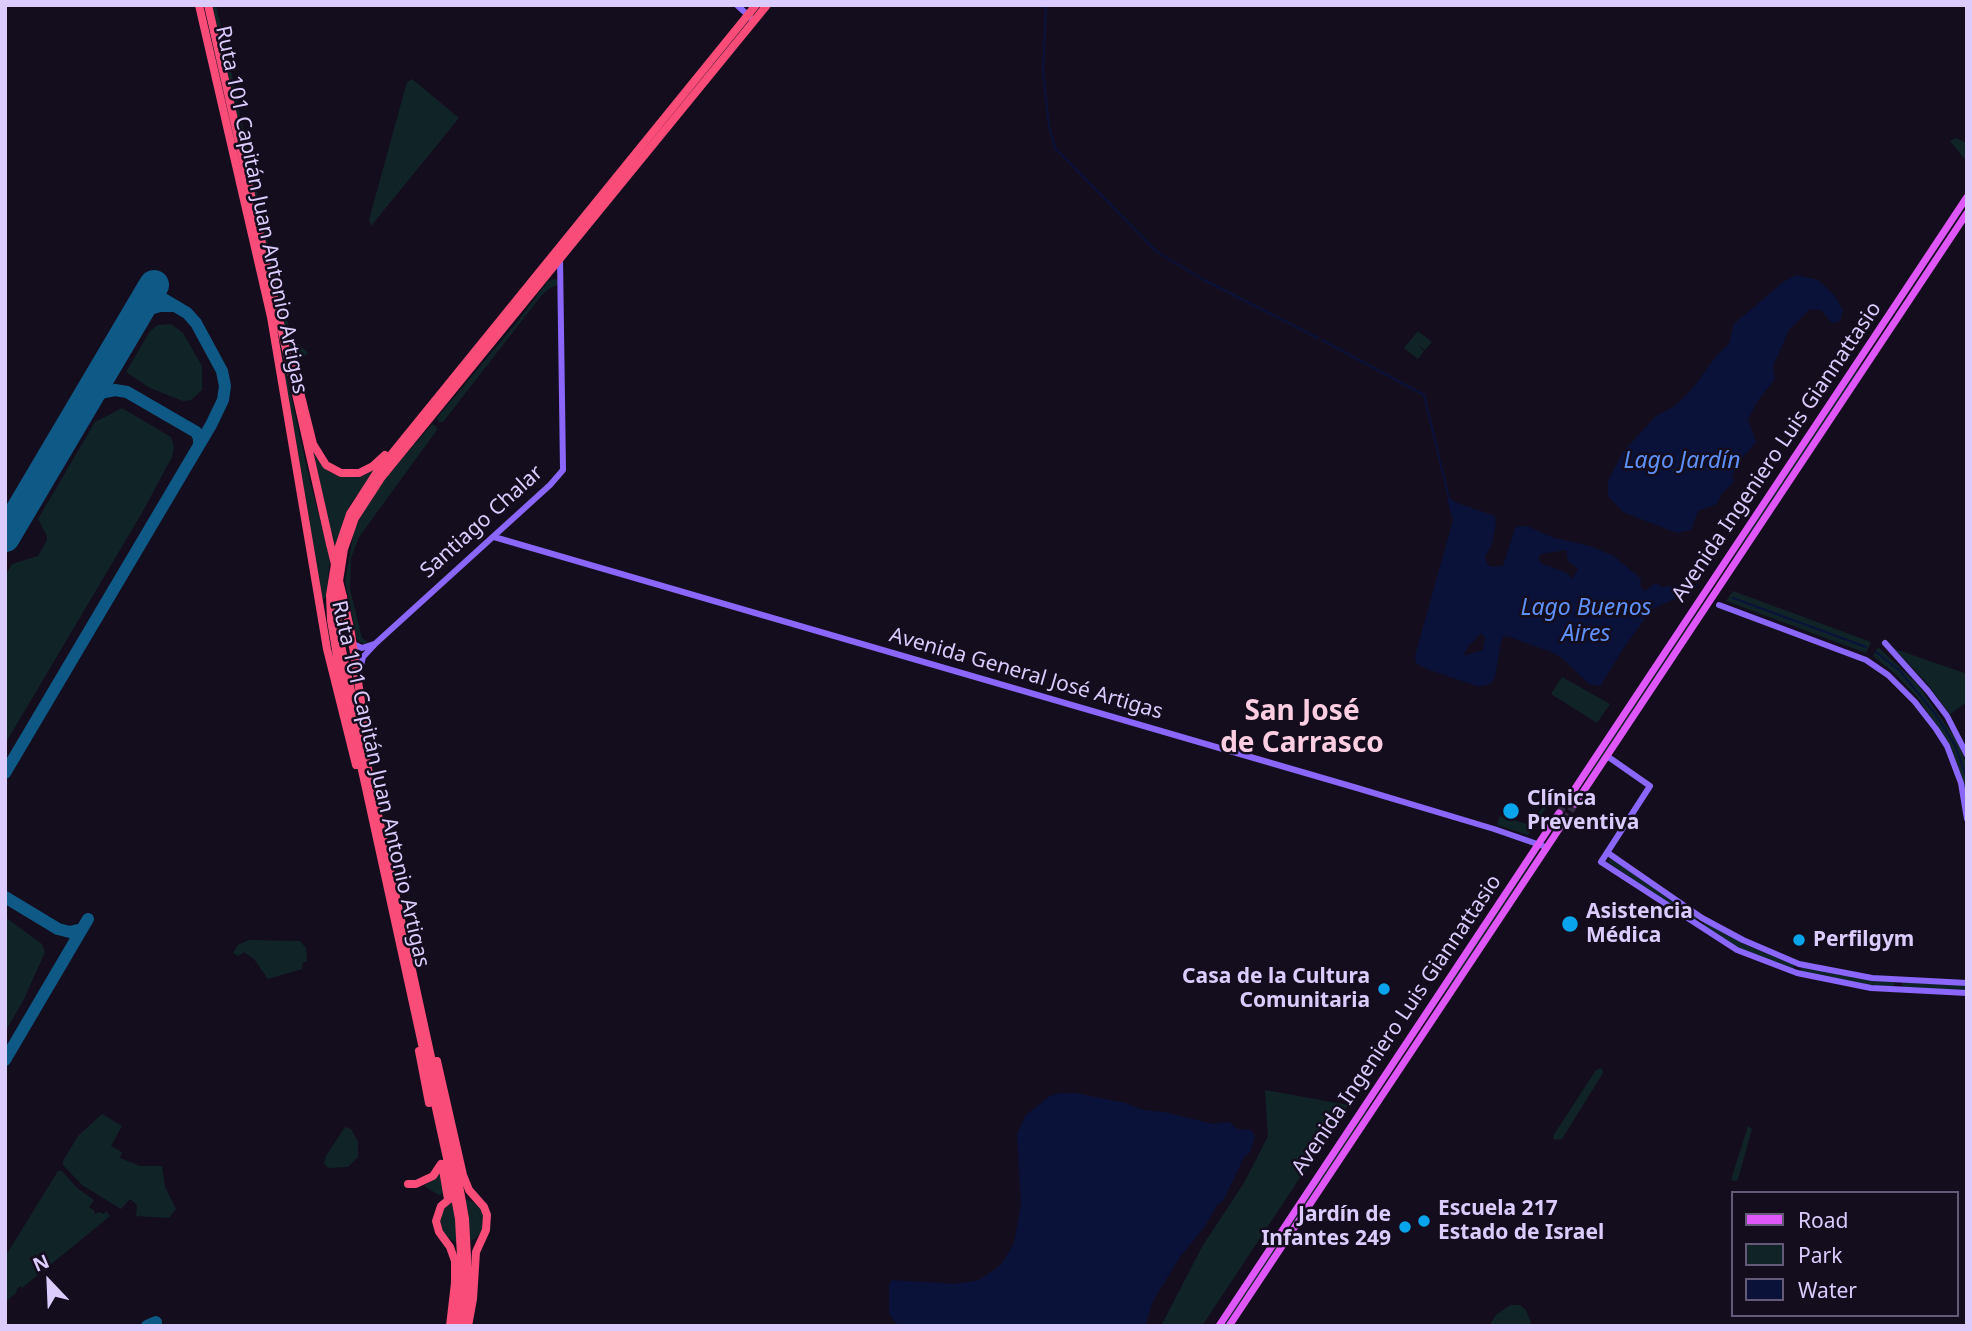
<!DOCTYPE html>
<html>
<head>
<meta charset="utf-8">
<style>
	body { margin:0 }
	#map { position:relative; width:1972px; height:1331px; overflow:hidden; background:#140d1e; font-family:"Noto Sans",sans-serif }
	canvas { display:block }
	.frame { position:absolute; inset:0; border:7px solid #dcccfd; pointer-events:none }
	.legend { position:absolute; left:1731px; top:1191px; width:228px; height:126px; box-sizing:border-box; background:#140d1e; border:2px solid #645977; margin:0; padding:9px 12px; list-style:none; font-size:21px; color:#dcccfd }
	.legend li { display:flex; align-items:center; gap:14px; height:35px }
	.legend b { width:35px; border:2px solid #645977 }
	.north { position:absolute; left:14px; top:1247px; width:70px; height:70px; -webkit-text-stroke:5px #140d1e; paint-order:stroke; rotate:337deg; font-size:19px; font-weight:700; line-height:28px; text-align:center; color:#dcccfd }
	.north::after { content:''; display:block; margin:auto; width:24px; height:32px; background:#dcccfd; clip-path:polygon(50% 0,100% 100%,50% 72%,0 100%) }
</style>
</head>
<body>
<div id="map">
<canvas width="1972" height="1331"></canvas>
<div class="frame"></div>
<ul class="legend">
<li><b style="height:9px;background:#df57f9"></b>Road</li>
<li><b style="height:19px;background:#102428"></b>Park</li>
<li><b style="height:19px;background:#0a123a"></b>Water</li>
</ul>
<div class="north">N</div>
</div>
<script>
const ctx = document.querySelector('canvas').getContext('2d');
ctx.lineJoin = 'round';
function fillPath(path, color) { ctx.fillStyle = color; ctx.fill(path, 'evenodd'); }
const shape = rows => new Path2D(rows.map(r => 'M' + r).join(''));
function stroke(path, color, width, dash) { ctx.strokeStyle = color; ctx.lineWidth = width; ctx.lineCap = dash ? 'butt' : 'round'; ctx.setLineDash(dash || []); ctx.stroke(path); }
function drawText(font, color, halo, rows, align = 'center') {
  ctx.font = font + ' "Noto Sans",sans-serif'; ctx.lineWidth = 5; ctx.setLineDash([]); ctx.textBaseline = 'middle'; ctx.strokeStyle = halo; ctx.fillStyle = color; for (const [text, x, y, turn = 0] of rows) {
    ctx.save(); ctx.translate(x, y); ctx.rotate((+turn || 0) * Math.PI / 180); ctx.textAlign = isNaN(turn) ? turn : align; if (halo) ctx.strokeText(text, 0, 0); ctx.fillText(text, 0, 0); ctx.restore();
  }
}
fillPath(shape([
	[212,5,216,5,238,102,234,103],
	[412,79,459,118,371,226,369,220,372,209,407,82],
	[239,109,270,252,267,253,235,110],
	[228,110,308,473,330,559,326,596,322,602],
	[1956,138,1967,143,1967,162,1950,141],
	[268,260,272,260,292,338,308,353,295,362,288,341],
	[554,279,559,280,558,285,550,288,541,296,443,422,439,422,437,418,521,317,548,281],
	[171,324,183,333,202,366,202,390,191,400,183,401,150,388,126,372,150,331,158,325],
	[1418,331,1432,342,1425,350,1418,345,1424,351,1418,359,1404,348],
	[1855,370,1858,372,1726,570,1775,490],
	[297,382,313,452,320,463,331,473,345,477,379,466,351,503,334,547],
	[122,408,171,437,174,447,172,457,143,511,5,744,5,576,12,564,38,556,47,540,47,536,38,519,95,422],
	[432,424,436,426,437,430,359,537,351,558,350,589,362,638,369,643,364,644,357,640,345,581,354,531,364,510,380,485],
	[1733,591,1871,642,1866,653,1726,601],
	[1710,593,1650,687,1589,779,1587,777],
	[1878,647,1917,684,1958,742,1967,766,1967,798,1963,781,1951,747,1918,698,1894,673,1873,656],
	[1895,649,1967,674,1967,702,1950,714,1926,682],
	[1562,677,1610,704,1597,723,1551,694],
	[1547,801,1549,803,1528,835,1497,825,1500,816,1530,825],
	[1536,851,1538,852,1528,868,1454,981,1441,997],
	[1610,858,1698,917,1695,921,1608,862],
	[5,917,42,944,45,952,24,999,5,1032],
	[1705,922,1748,946,1794,965,1793,970,1745,951,1702,926],
	[249,940,300,941,306,948,307,962,303,962,302,969,268,979,254,959,244,952,238,956,233,953,238,945],
	[1802,967,1848,976,1892,981,1895,984,1892,987,1871,986,1800,973],
	[1904,982,1967,985,1967,990,1903,987,1902,984],
	[1602,1068,1603,1073,1562,1139,1554,1140,1553,1136,1596,1070],
	[1265,1090,1348,1105,1202,1326,1161,1326,1203,1245,1244,1183,1268,1136],
	[1365,1111,1367,1113,1226,1326,1221,1326],
	[102,1114,122,1126,111,1146,122,1152,120,1158,140,1166,162,1166,165,1187,176,1209,169,1218,136,1216,137,1205,130,1199,121,1209,82,1185,63,1165,63,1161,78,1136],
	[1748,1126,1752,1129,1738,1179,1736,1181,1731,1180],
	[345,1127,351,1129,358,1142,358,1157,348,1167,328,1168,324,1163,326,1156],
	[58,1171,62,1171,77,1188,94,1200,89,1207,95,1211,94,1213,96,1214,98,1212,104,1214,106,1211,110,1216,22,1288,20,1286,17,1289,16,1293,5,1302,5,1257],
	[442,1172,444,1194,439,1195,424,1186],
	'440 1221a22 22 0 1 1 44 0a22 22 0 1 1-44 0Z',
	[1510,1305,1520,1305,1526,1310,1532,1326,1489,1326,1496,1315]
]), '#102428');
fillPath(shape([
	[1796,275,1818,280,1834,295,1843,310,1840,321,1832,323,1821,310,1810,309,1789,330,1773,366,1775,379,1756,403,1748,420,1756,442,1740,460,1732,476,1734,482,1722,493,1717,504,1698,511,1691,530,1677,533,1623,512,1608,496,1608,481,1623,452,1656,416,1675,406,1692,389,1718,354,1729,344,1734,324,1783,282],
	[1449,498,1457,503,1495,516,1496,523,1492,544,1485,557,1487,564,1491,567,1503,566,1515,528,1520,526,1527,526,1554,538,1590,546,1614,556,1641,579,1640,586,1645,591,1655,583,1663,587,1679,585,1691,588,1685,594,1652,609,1627,643,1600,686,1589,684,1563,659,1551,652,1507,636,1503,637,1501,642,1495,677,1491,683,1484,686,1477,686,1427,669,1416,663,1415,656,1453,520,1447,500],
	[1566,550,1568,561,1578,569,1572,579,1567,573,1543,564,1539,560,1540,554],
	[1481,633,1485,638,1483,650,1463,656,1468,647],
	[1060,1093,1075,1093,1125,1103,1144,1110,1164,1112,1213,1124,1229,1122,1237,1129,1251,1130,1255,1136,1250,1152,1244,1157,1223,1201,1218,1204,1203,1229,1180,1257,1153,1301,1147,1319,1147,1326,898,1326,889,1314,889,1284,892,1280,954,1284,979,1280,1001,1265,1014,1243,1021,1204,1017,1134,1026,1115,1050,1096]
]), '#0a123a');
stroke(shape([
	[1046,5,1043,71,1049,126,1055,148,1157,252,1204,280,1318,338],
	[1322,340,1424,395,1449,498],
	[1691,588,1697,585],
	[1733,598,1866,647],
	[1876,652,1900,671,1936,715,1955,745,1967,779]
]), '#0a123a', 2);
stroke(shape([
	[128,328,146,310,160,306,172,306],
	[81,408,100,393,115,390,127,392,196,432,199,438,199,445],
	[5,773,211,425,223,400,225,386,222,371,196,323,187,313,150,291],
	[5,897,58,929,70,932,82,929],
	[5,1060,88,919],
	[147,1326,156,1322]
]), '#0e5986', 12);
stroke(shape([
	[5,537,154,285]
]), '#0e5986', 30);
stroke(shape([
	[1559,813,1570,796],
	[1565,820,1575,804]
]), '#322a3f', 7, [7, 3.5]);
stroke(shape([
	[737,5,751,18],
	[494,537,1357,788,1494,829,1543,846],
	[1719,605,1866,660,1888,675,1915,702,1936,729,1947,746,1961,783,1967,819],
	[1885,643,1928,691,1947,716,1967,755],
	[353,644,362,648,374,644],
	[359,673,363,657,376,643,550,485,563,470,560,258],
	[1607,756,1650,786,1601,862,1737,950,1797,973,1871,988,1967,993],
	[1608,853,1702,918,1743,940,1799,964,1872,978,1967,983]
]), '#8a67fa', 6);
stroke(shape([
	[1570,796,1967,197],
	[1575,804,1967,213],
	[1219,1326,1559,813],
	[1229,1326,1565,820]
]), '#df57f9', 7);
stroke(shape([
	[199,5,271,317,327,649,356,765],
	[208,5,330,544],
	[292,360,313,444,326,465,341,473,359,473,373,466,385,455],
	[343,597,351,633,366,736],
	[419,1051,429,1103],
	[437,1061,463,1175,469,1190,484,1207,487,1215,486,1230,476,1252,473,1299,468,1326],
	[442,1164,448,1199],
	[408,1184,416,1184,433,1176,441,1164],
	[459,1185,339,636,337,594,344,549,355,518,381,478,767,5],
	[453,1186,337,656,331,620,330,595,337,552,350,514,377,472,756,5],
	[450,1326,455,1283,455,1261,450,1247,439,1232,436,1221,441,1206,452,1197],
	[455,1326,460,1289,461,1256],
	[461,1326,467,1288,467,1256]
]), '#f94c79', 8);
stroke(shape([
	[330,544,343,597],
	[459,1185,465,1219,467,1256],
	[453,1186,459,1219,461,1256]
]), '#f94c79', 8);
for (const [x, y, r, color] of [
	[1511,811,9,"#08a5ed"],
	[1570,924,9,"#08a5ed"],
	[1799,940,7,"#08a5ed"],
	[1384,989,7,"#08a5ed"],
	[1424,1221,7,"#08a5ed"],
	[1405,1227,7,"#08a5ed"]
]) { const dot = new Path2D(); dot.arc(x, y, r, 0, 2 * Math.PI); ctx.fillStyle = color; ctx.fill(dot); stroke(dot, '#140d1e', 2.5); }
drawText('21px', '#dcccfd', '#140d1e', [
	["Ruta 101 Capitán Juan Antonio Artigas",261,210,78],
	["Avenida Ingeniero Luis Giannattasio",1777,452,-56],
	["Santiago Chalar",482,522,-42],
	["Avenida General José Artigas",1026,674,16],
	["Ruta 101 Capitán Juan Antonio Artigas",380,784,77],
	["Avenida Ingeniero Luis Giannattasio",1397,1025,-56]
]);
drawText('bold 21px', '#dcccfd', '#140d1e', [
	["Clínica",1527,799],
	["Preventiva",1527,823],
	["Asistencia",1586,912],
	["Médica",1586,936],
	["Perfilgym",1813,940],
	["Casa de la Cultura",1370,977,"right"],
	["Comunitaria",1370,1001,"right"],
	["Escuela 217",1438,1209],
	["Estado de Israel",1438,1233],
	["Jardín de",1391,1215,"right"],
	["Infantes 249",1391,1239,"right"]
], 'left');
drawText('italic 23px', '#5e90f9', '#140d1e', [
	["Lago Jardín",1682,461],
	["Lago Buenos",1586,608],
	["Aires",1586,634]
]);
drawText('bold 28px', '#fdcee2', '#140d1e', [
	["San José",1302,712],
	["de Carrasco",1302,744]
]);
</script>
</body>
</html>
